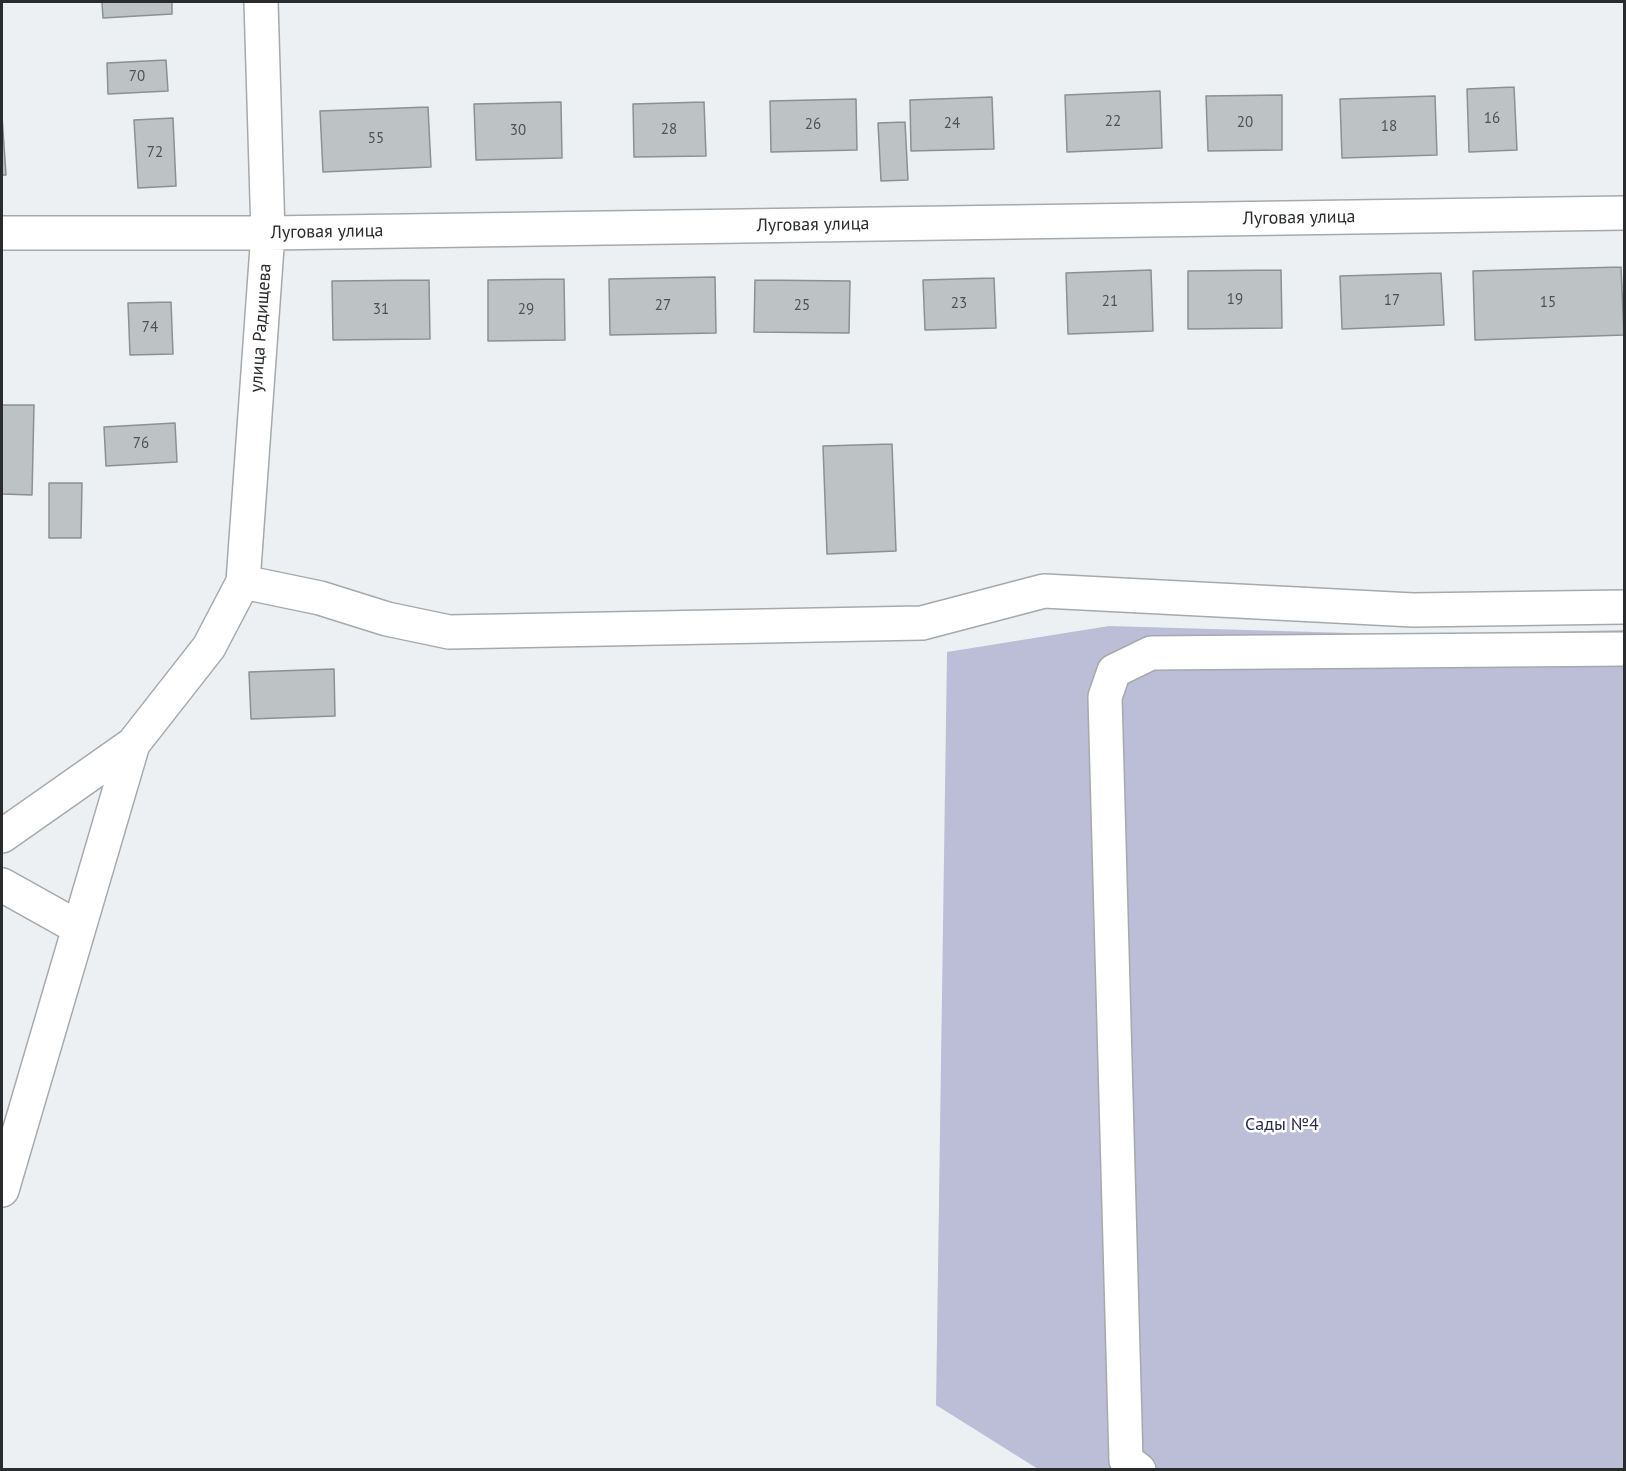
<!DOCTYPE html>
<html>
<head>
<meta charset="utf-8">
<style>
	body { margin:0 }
	#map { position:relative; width:1626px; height:1471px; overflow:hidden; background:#edf0f3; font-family:"PT Sans",sans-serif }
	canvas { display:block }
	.frame { position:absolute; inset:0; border:3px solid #292b2c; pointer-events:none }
</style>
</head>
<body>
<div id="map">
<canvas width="1626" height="1471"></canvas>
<div class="frame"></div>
</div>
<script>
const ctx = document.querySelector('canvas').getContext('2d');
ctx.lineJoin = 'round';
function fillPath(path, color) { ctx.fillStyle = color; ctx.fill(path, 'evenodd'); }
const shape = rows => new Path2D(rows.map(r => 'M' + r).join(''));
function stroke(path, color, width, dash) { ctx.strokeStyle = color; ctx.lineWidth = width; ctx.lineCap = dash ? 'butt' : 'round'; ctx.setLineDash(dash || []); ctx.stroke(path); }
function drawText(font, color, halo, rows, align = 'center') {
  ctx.font = font + ' "PT Sans",sans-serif'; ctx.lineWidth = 5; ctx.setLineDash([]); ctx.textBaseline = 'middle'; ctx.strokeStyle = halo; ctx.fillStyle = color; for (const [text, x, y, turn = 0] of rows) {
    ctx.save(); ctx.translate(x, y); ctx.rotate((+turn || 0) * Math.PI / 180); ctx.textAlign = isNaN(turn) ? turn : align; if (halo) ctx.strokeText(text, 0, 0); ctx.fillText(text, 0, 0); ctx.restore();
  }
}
fillPath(shape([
	[1109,626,1418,635,1624,630,1624,1469,1038,1469,936,1405,947,652]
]), '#bcbdd6');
const building = shape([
	[102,2,172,2,172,14,103,18,102,2],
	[166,60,168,91,108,94,107,63,166,60],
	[1514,87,1517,150,1469,152,1467,89,1514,87],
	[1160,91,1162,148,1067,152,1065,95,1160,91],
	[1282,95,1282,150,1208,151,1206,96,1282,95],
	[1435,96,1437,155,1342,158,1340,99,1435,96],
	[992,97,994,149,911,151,910,100,992,97],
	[856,99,857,150,771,152,770,101,856,99],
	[561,102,562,158,476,160,474,104,561,102],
	[704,102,706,156,634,157,633,104,704,102],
	[428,107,431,167,323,172,320,111,428,107],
	[2,116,6,175,2,175,2,116],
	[173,118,176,186,138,188,134,120,173,118],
	[905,122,908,180,881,181,878,123,905,122],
	[1621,267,1624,335,1475,340,1473,271,1621,267],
	[1151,270,1153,331,1068,334,1066,273,1151,270],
	[1281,270,1282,328,1188,329,1188,271,1281,270],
	[1441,273,1444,325,1342,329,1340,276,1441,273],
	[715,277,716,333,610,335,609,279,715,277],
	[994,278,996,328,925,330,923,280,994,278],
	[564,279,565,340,488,341,488,280,564,279],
	[429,280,430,339,333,340,332,281,429,280],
	[755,280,850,281,849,333,754,332,755,280],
	[171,302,173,354,130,355,128,303,171,302],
	[2,405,34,405,32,495,2,494,2,405],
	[175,423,177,462,106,466,104,427,175,423],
	[892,444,896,551,827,554,823,446,892,444],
	[49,483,82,483,81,538,49,538,49,483],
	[334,669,335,716,251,719,249,672,334,669]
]);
fillPath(building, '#bdc2c4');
stroke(building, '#8b9092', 1.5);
const minor = shape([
	[2,233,268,233,1624,213],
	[243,582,320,598,387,619,449,632,922,623,1044,591,1413,610,1624,607],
	[2,836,133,744,209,647,243,582,268,233,261,2],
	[2,885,79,928],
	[2,1190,133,744],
	[1139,1470,1126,1460,1105,697,1114,671,1151,653,1624,649]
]);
stroke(minor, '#a6a9ac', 36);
stroke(minor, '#fff', 33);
drawText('15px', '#4e5152', null, [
	["70",137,77],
	["16",1492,119],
	["22",1113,122],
	["20",1245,123],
	["24",952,124],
	["26",813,125],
	["18",1389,127],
	["28",669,130],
	["30",518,131],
	["55",376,139],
	["72",155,153],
	["19",1235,300],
	["17",1392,301],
	["21",1110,302],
	["15",1548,303],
	["23",959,304],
	["27",663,306],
	["25",802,306],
	["31",381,310],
	["29",526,310],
	["74",150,328],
	["76",141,444]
]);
drawText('18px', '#292b2c', '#fff', [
	["Луговая улица",1299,218,-1],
	["Луговая улица",813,225,-1],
	["Луговая улица",327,232,-1],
	["улица Радищева",261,328,-86]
]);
drawText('18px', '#2c2954', '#fff', [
	["Сады №4",1282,1125]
]);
</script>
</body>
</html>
